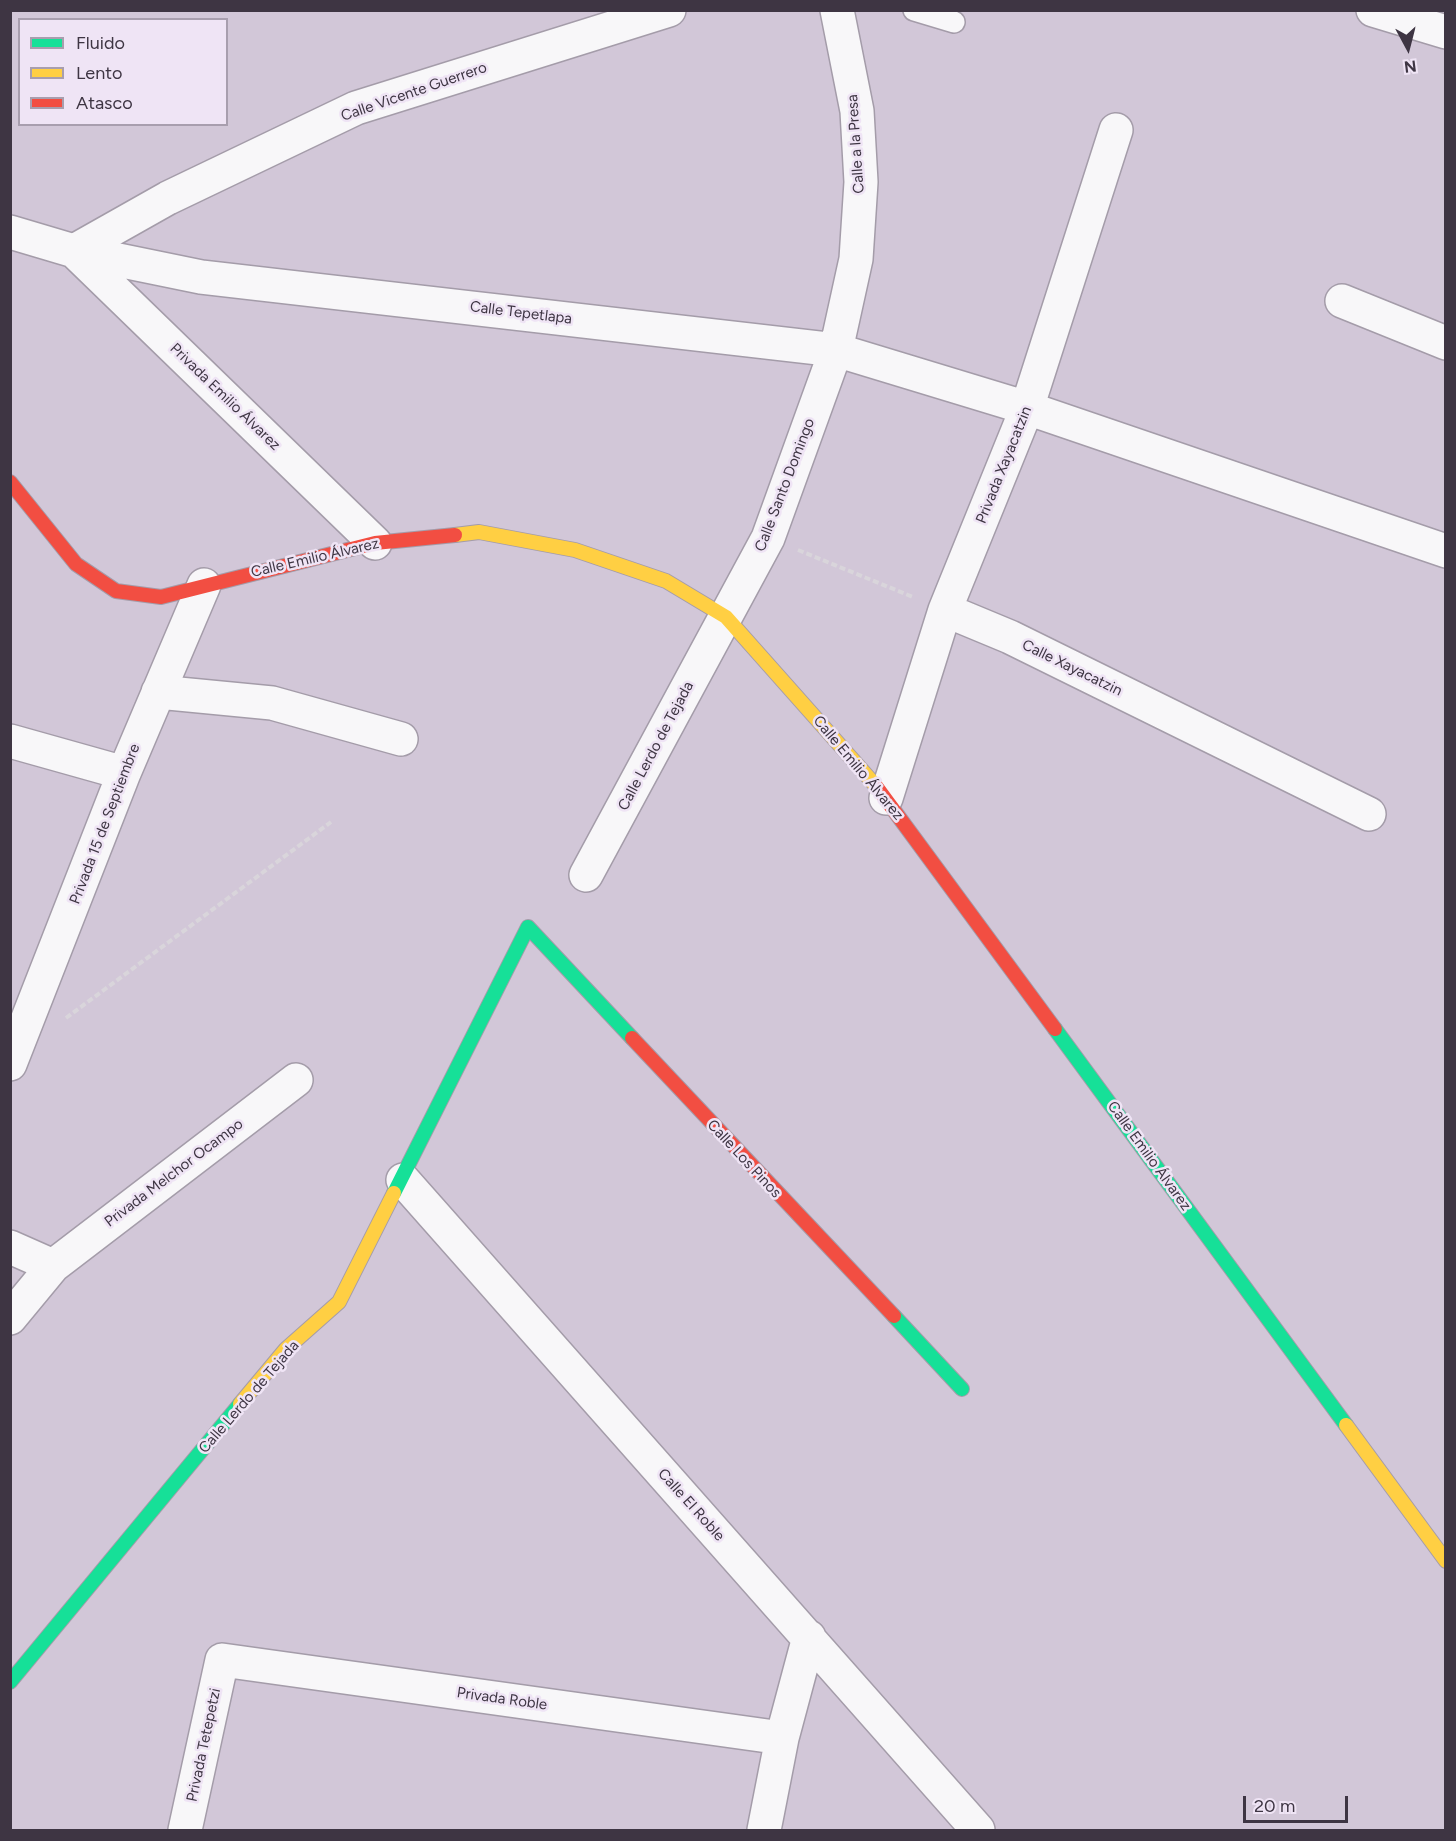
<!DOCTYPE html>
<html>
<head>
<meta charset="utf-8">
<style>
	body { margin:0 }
	#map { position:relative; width:1456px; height:1841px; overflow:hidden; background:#d2c7d8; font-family:Figtree,sans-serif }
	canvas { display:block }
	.frame { position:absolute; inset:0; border:12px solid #3e3543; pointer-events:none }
	.legend { position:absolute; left:18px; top:18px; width:210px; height:108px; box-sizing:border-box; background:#efe4f5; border:2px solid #a89eae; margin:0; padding:8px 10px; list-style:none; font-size:18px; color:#3e3543 }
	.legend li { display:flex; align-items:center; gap:12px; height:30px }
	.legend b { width:30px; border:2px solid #a89eae }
	.north { position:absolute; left:1378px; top:18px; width:60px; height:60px; -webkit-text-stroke:4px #efe4f5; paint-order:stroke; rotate:173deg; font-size:16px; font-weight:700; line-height:24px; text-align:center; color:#3e3543 }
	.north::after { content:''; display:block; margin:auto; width:21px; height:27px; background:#3e3543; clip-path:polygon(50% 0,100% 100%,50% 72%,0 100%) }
	.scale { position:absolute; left:1243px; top:1796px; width:105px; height:27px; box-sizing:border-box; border:3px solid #3e3543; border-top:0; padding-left:8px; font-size:18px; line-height:21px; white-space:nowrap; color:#3e3543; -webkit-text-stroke:4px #efe4f5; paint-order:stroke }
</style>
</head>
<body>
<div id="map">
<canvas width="1456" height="1841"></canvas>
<div class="frame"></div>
<ul class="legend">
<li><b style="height:8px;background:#16e098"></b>Fluido</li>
<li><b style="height:8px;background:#ffcf43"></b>Lento</li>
<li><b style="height:8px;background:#f24e42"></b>Atasco</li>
</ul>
<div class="north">N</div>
<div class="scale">20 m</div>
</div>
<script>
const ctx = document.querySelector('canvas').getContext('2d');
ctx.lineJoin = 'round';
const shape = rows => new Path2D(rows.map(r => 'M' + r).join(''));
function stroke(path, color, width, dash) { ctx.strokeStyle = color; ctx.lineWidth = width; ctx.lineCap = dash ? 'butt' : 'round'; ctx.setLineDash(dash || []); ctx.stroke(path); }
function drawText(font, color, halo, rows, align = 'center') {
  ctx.font = font + ' Figtree,sans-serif'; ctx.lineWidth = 5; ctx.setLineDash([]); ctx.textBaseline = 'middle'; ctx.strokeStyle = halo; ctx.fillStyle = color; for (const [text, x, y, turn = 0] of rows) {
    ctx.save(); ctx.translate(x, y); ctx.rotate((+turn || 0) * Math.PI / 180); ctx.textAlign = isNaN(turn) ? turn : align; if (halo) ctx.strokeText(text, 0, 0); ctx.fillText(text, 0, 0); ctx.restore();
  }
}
const lane = shape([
	[914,10,954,22]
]);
const street = shape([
	[1373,10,1446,32],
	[10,232,74,251,201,277,836,350,1027,408,1446,551],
	[1342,301,1446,343],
	[375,543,74,251,168,198,356,108,669,10],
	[945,610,1010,637,1369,814],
	[158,692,272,703,401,739],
	[10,741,124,773],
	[886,798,945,610,1027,408,1116,130],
	[586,875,768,538,836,350,856,259,861,182,857,111,837,10],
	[10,1064,124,773,204,585],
	[403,1180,978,1830],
	[10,1247,53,1266],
	[10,1318,53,1266,296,1080],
	[185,1830,222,1660,782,1738],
	[764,1830,782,1738,809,1637]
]);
const fast = shape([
	[1055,1029,1346,1425],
	[394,1193,528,927,632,1038],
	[894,1316,962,1389],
	[10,1682,240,1404]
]);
const slow = shape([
	[455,535,479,532,575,550,666,581,726,617,876,786],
	[240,1404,286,1349,339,1302,394,1193],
	[1346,1425,1446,1561]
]);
const jam = shape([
	[10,482,76,564,116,591,161,597,375,543,455,535],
	[876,786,1055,1029],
	[632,1038,894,1316]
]);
stroke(lane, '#a49ca9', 24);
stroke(street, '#a49ca9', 36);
stroke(fast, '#a49ca9', 16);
stroke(slow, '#a49ca9', 16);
stroke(jam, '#a49ca9', 16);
stroke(shape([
	[798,550,913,597],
	[66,1018,331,822]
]), '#d9d5db', 4, [6, 3]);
stroke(lane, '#f8f7f9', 21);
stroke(street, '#f8f7f9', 33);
stroke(fast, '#16e098', 14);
stroke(slow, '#ffcf43', 14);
stroke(jam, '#f24e42', 14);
drawText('15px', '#3e3543', '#efe4f5', [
	["Calle Vicente Guerrero",414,92,-19],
	["Calle a la Presa",856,144,-94],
	["Calle Tepetlapa",521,313,7],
	["Privada Emilio Álvarez",225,397,44],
	["Privada Xayacatzin",1004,465,-68],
	["Calle Santo Domingo",785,485,-69],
	["Calle Emilio Álvarez",315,558,-13],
	["Calle Xayacatzin",1072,668,26],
	["Calle Lerdo de Tejada",656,746,-62],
	["Calle Emilio Álvarez",858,768,50],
	["Privada 15 de Septiembre",105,824,-69],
	["Calle Emilio Álvarez",1149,1156,54],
	["Calle Los Pinos",744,1159,47],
	["Privada Melchor Ocampo",174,1173,-37],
	["Calle Lerdo de Tejada",249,1397,-49],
	["Calle El Roble",691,1505,48],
	["Privada Roble",502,1699,8],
	["Privada Tetepetzi",204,1745,-78]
]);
</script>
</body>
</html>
